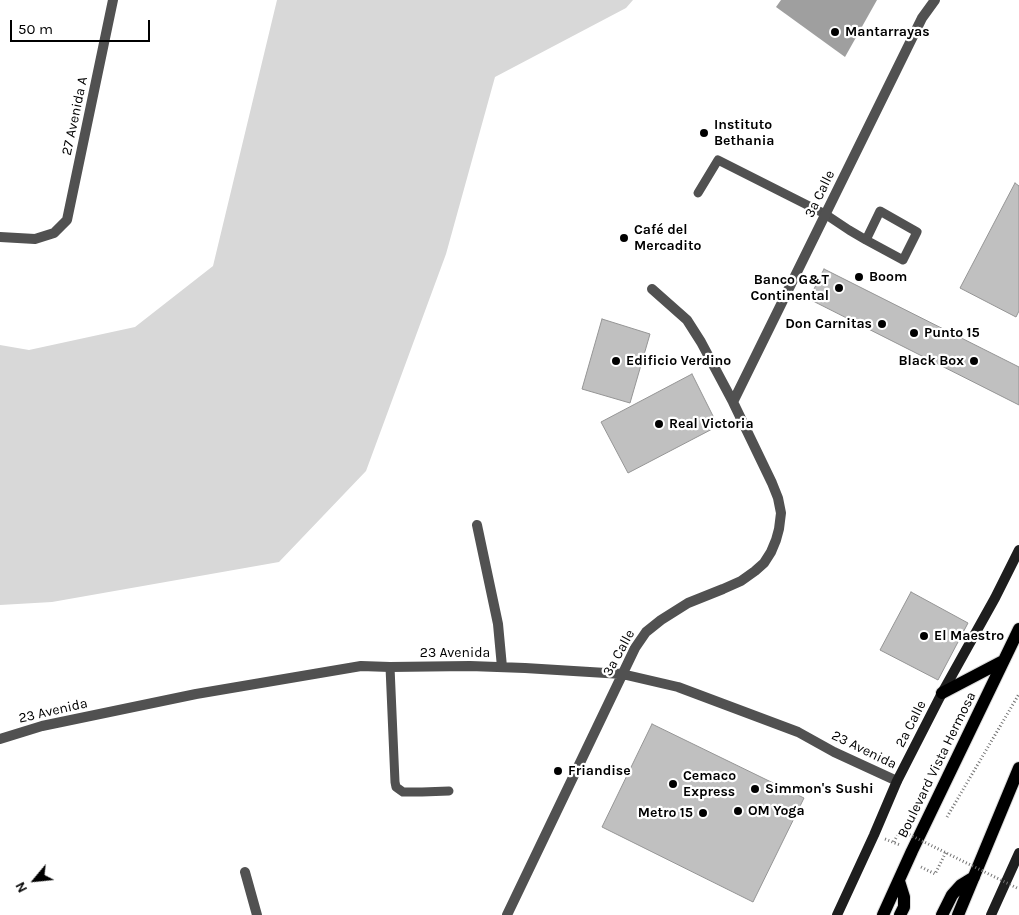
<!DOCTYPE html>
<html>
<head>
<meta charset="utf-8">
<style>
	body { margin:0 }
	#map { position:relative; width:1019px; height:915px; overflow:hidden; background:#fff; font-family:Karla,sans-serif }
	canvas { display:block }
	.north { position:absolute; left:10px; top:855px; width:50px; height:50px; -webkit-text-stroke:4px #fff; paint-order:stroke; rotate:242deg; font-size:14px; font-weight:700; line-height:20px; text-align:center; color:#000 }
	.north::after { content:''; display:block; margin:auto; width:18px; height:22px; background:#000; clip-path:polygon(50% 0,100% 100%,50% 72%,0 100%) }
	.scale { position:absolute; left:10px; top:20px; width:140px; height:22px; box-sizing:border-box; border:2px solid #000; border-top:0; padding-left:6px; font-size:15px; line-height:18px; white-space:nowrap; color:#000; -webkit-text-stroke:4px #fff; paint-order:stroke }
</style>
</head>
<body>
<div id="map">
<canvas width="1019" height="915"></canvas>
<div class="north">N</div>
<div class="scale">50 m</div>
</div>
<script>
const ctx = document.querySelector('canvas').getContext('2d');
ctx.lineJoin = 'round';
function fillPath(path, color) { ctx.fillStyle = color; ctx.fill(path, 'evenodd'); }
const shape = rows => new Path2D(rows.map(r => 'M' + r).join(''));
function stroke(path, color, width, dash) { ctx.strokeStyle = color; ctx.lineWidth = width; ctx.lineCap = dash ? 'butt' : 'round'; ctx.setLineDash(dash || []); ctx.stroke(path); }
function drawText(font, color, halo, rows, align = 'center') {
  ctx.font = font + ' Karla,sans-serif'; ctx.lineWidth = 4.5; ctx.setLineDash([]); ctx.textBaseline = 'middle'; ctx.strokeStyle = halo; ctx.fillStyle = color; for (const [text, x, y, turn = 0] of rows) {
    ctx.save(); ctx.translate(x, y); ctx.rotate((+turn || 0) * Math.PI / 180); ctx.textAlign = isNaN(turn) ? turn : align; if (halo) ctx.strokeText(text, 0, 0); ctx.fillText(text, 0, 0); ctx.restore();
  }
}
fillPath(shape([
	[277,0,633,0,626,8,495,77,446,254,366,471,279,562,52,602,0,605,0,345,29,350,135,327,213,266]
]), '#d8d8d8');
fillPath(shape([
	[781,0,877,0,845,57,776,7]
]), '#9f9f9f');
const building = shape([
	[1015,183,1019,186,1019,311,1016,317,960,288,1015,183],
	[824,269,1019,367,1019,405,809,299,824,269],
	[602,319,650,334,630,403,582,389,602,319],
	[692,374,718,426,628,473,601,422,692,374],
	[911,592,968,623,938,680,880,650,911,592],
	[652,724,804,798,753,902,602,827,652,724]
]);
fillPath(building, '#c0c0c0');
stroke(building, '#959595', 1);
const primary = shape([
	[942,693,1003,661],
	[899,881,904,897,904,907,900,915],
	[883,915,912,851,1019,629],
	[942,915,952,895,961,885,974,877],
	[958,915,1019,768]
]);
stroke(primary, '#dbdbdb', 14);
stroke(shape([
	[947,817,1019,694],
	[885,839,900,845],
	[894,842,900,830],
	[921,867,935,874,946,852]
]), '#737373', 3, [1, 2.5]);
stroke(shape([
	[698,193,718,160,825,214,849,230,866,240,903,260,917,232,880,211,866,240],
	[390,667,395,782,396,787,403,792,422,792,449,791]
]), '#515151', 9);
stroke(shape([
	[0,237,35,239,54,233,67,220,113,0],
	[733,402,922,18,935,0],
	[477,525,498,624,502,667],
	[0,739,42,726,196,694,361,666,390,667,470,666,525,668,622,674,678,687,798,732,834,752,897,781],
	[245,872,257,915],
	[507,915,635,648,646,632,661,620,688,603,723,589,741,581,755,571,764,563,771,552,776,540,779,529,781,513,778,498,772,483,733,402,701,342,687,320,652,289]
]), '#515151', 10);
stroke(shape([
	[837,915,874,835,897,781,942,693,995,598,1019,550],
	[991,915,1019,853]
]), '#1e1e1e', 10);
stroke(primary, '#000', 12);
stroke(shape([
	[900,830,1019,889]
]), '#737373', 3, [1, 2.5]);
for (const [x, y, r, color] of [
	[835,32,5,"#000"],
	[704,133,5,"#000"],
	[624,238,5,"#000"],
	[859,277,5,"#000"],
	[839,288,5,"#000"],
	[882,324,5,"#000"],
	[914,333,5,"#000"],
	[616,361,5,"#000"],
	[974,361,5,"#000"],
	[659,424,5,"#000"],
	[924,636,5,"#000"],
	[558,771,5,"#000"],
	[673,784,5,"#000"],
	[755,789,5,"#000"],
	[738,811,5,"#000"],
	[703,813,5,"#000"]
]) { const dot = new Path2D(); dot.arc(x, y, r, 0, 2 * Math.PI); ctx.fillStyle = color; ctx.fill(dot); stroke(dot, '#fff', 2); }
drawText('bold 14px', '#000', '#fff', [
	["Mantarrayas",845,32],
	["Instituto",714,125],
	["Bethania",714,141],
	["Café del",634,230],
	["Mercadito",634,246],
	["Boom",869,277],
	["Banco G&T",829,280,"right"],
	["Continental",829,296,"right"],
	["Don Carnitas",872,324,"right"],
	["Punto 15",924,333],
	["Edificio Verdino",626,361],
	["Black Box",964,361,"right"],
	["Real Victoria",669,424],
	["El Maestro",934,636],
	["Friandise",568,771],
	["Cemaco",683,776],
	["Express",683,792],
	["Simmon's Sushi",765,789],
	["OM Yoga",748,811],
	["Metro 15",693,813,"right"]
], 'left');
drawText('14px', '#000', '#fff', [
	["27 Avenida A",75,116,-78],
	["3a Calle",820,194,-64],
	["23 Avenida",455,653],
	["3a Calle",619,653,-61],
	["23 Avenida",53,711,-13],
	["2a Calle",911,724,-63],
	["23 Avenida",864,750,26],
	["Boulevard Vista Hermosa",937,765,-64]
]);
</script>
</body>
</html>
